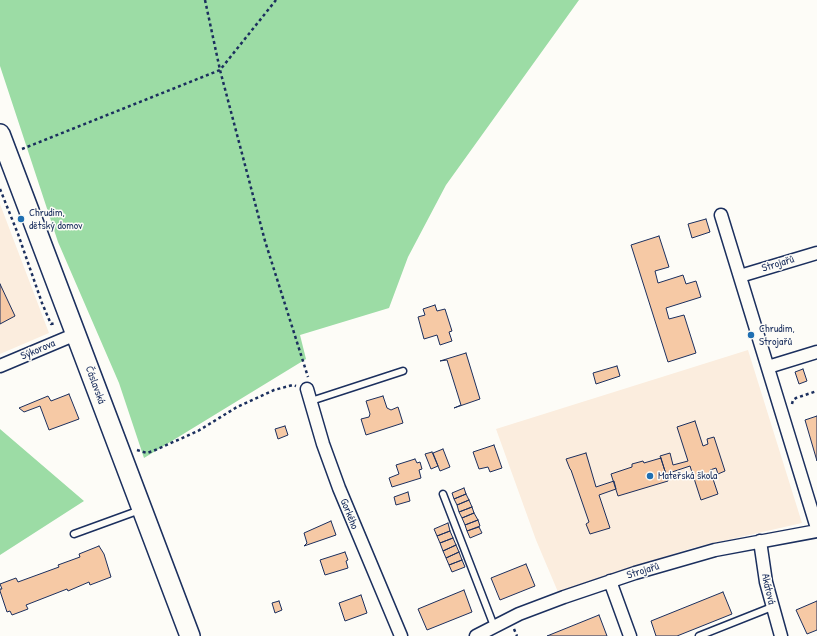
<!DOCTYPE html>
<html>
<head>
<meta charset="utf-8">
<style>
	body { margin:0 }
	canvas { display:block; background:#fdfcf7 }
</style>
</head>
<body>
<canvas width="817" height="636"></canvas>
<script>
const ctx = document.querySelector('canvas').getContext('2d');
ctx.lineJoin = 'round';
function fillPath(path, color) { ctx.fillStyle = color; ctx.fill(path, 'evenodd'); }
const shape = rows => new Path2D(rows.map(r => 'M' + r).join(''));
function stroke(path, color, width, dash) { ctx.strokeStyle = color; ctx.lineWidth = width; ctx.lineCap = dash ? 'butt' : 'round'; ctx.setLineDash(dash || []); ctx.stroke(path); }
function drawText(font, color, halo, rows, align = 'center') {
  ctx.font = font + ' "Patrick Hand",sans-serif'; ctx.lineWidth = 3; ctx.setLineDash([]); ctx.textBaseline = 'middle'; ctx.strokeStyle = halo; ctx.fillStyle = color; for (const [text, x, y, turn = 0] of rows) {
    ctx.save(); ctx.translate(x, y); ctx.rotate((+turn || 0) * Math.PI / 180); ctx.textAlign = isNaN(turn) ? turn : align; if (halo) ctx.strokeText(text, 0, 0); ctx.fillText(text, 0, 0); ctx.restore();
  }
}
fillPath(shape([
	[0,204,49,333,0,354],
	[748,350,802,523,692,548,558,592,536,540,496,429]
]), '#fbedde');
fillPath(shape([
	[0,0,579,0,446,185,408,257,389,308,300,335,306,359,144,458,119,383,58,242,0,66],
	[0,429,84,501,0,555]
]), '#9cdca5');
const building = shape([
	[706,219,710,232,692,238,688,224,706,219],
	[659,236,669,267,655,271,658,283,683,275,686,284,696,281,701,297,666,308,669,319,684,315,696,353,668,362,631,245,659,236],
	[0,284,15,316,0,324,0,284],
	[435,305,437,311,445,309,452,331,449,332,452,341,440,345,437,335,424,339,418,317,425,315,423,309,435,305],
	[466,353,480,399,454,408,461,405,447,360,440,361,466,353],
	[617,366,620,376,596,384,593,373,617,366],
	[803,369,807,381,799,384,795,372,803,369],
	[69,394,79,419,49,430,40,406,24,412,19,408,48,396,51,401,69,394],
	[383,396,387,408,391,410,398,407,403,423,366,435,361,419,369,417,370,414,366,401,383,396],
	[817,416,817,461,805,420,817,416],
	[695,421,703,446,708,444,707,439,714,437,725,471,718,474,716,468,710,470,718,494,701,500,690,466,666,474,660,456,670,453,673,465,688,461,677,427,695,421],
	[285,426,288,435,278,439,275,429,285,426],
	[494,445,502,468,490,472,488,467,479,469,473,452,494,445],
	[443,449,450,467,440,471,433,453,443,449],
	[432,452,438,466,431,469,425,454,432,452],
	[586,453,596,487,614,481,616,489,599,495,610,528,590,534,586,524,589,522,571,470,570,469,566,459,586,453],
	[661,458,668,481,618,496,611,474,632,467,632,464,643,461,644,463,661,458],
	[415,459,417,463,420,462,422,469,419,470,421,478,392,487,389,478,399,474,396,465,415,459],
	[464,488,466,494,454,499,452,493,464,488],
	[408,492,410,501,396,505,394,497,408,492],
	[466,494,469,500,457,505,454,499,466,494],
	[469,500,472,507,459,512,457,505,469,500],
	[472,507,474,513,462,518,459,512,472,507],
	[474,513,478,520,465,525,462,518,474,513],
	[478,520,480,526,467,531,465,525,478,520],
	[331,521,336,535,304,546,307,543,304,533,331,521],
	[448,523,450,531,437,536,434,529,448,523],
	[479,527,482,533,470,538,467,531,479,527],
	[450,531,453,538,440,543,437,536,450,531],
	[453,538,456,545,443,551,440,543,453,538],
	[456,545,459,552,446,558,443,551,456,545],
	[99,546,104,554,111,577,90,585,89,582,68,591,67,589,26,605,28,609,12,615,10,611,7,612,0,591,0,589,2,589,0,584,16,578,18,582,59,567,58,565,80,557,79,554,99,546],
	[345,552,348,560,346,561,348,568,325,575,320,560,345,552],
	[459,552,462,560,449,565,446,558,459,552],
	[462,560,465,567,452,572,449,565,462,560],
	[526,564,535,586,500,600,491,578,526,564],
	[464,590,472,612,427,630,418,609,464,590],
	[723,592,732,614,677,636,656,636,651,621,723,592],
	[361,595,367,613,345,621,339,603,361,595],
	[279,601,282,610,275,613,272,603,279,601],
	[817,601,817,630,807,634,796,610,817,601],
	[599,615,607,636,547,636,599,615]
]);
fillPath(building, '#f6c9a5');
stroke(building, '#1b2f5e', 1);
const service = shape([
	[311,401,403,371],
	[443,494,494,626],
	[74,534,140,510],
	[699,636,772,607]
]);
const minor = shape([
	[721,215,817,528],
	[740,276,817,253],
	[0,366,76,334],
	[768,367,817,352],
	[307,389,323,444,339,488,401,636],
	[760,541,766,582,781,636],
	[610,581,630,636],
	[476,636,519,614,564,597,635,573,715,550,817,531]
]);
const primary = shape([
	[0,134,190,636]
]);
stroke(service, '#1b2f5e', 9);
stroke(minor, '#1b2f5e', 15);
stroke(primary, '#1b2f5e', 22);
stroke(shape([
	[205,0,220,70,265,241,308,377],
	[22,149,220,70,276,0],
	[0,189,18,234,42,303,51,324,56,323],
	[792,404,793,400,796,398,817,391],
	[137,450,147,453,153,451,198,431,237,407,274,390,293,385,296,386],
	[514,629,517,636]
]), '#1b2f5e', 2.5, [3, 3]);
stroke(service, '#fdfcf7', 6);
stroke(minor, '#fdfcf7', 12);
stroke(primary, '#fdfcf7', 19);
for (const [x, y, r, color] of [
	[21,219,4,"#1f6fb2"],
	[751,335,4,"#1f6fb2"],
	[650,476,4,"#1f6fb2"]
]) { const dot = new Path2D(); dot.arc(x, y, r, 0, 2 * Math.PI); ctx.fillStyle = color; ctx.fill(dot); stroke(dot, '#fdfcf7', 1.5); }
drawText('11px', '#1b2f5e', '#fdfcf7', [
	["Chrudim,",29,213],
	["dětský domov",29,226],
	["Chrudim,",759,329],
	["Strojařů",759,342],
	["Mateřská škola",658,476]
], 'left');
drawText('11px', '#1b2f5e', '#fdfcf7', [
	["Strojařů",778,264,-17],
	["Sýkorova",38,350,-23],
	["Čáslavská",95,385,70],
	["Gorkého",349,514,68],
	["Strojařů",643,571,-17],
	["Akátová",768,589,77]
]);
</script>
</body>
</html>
